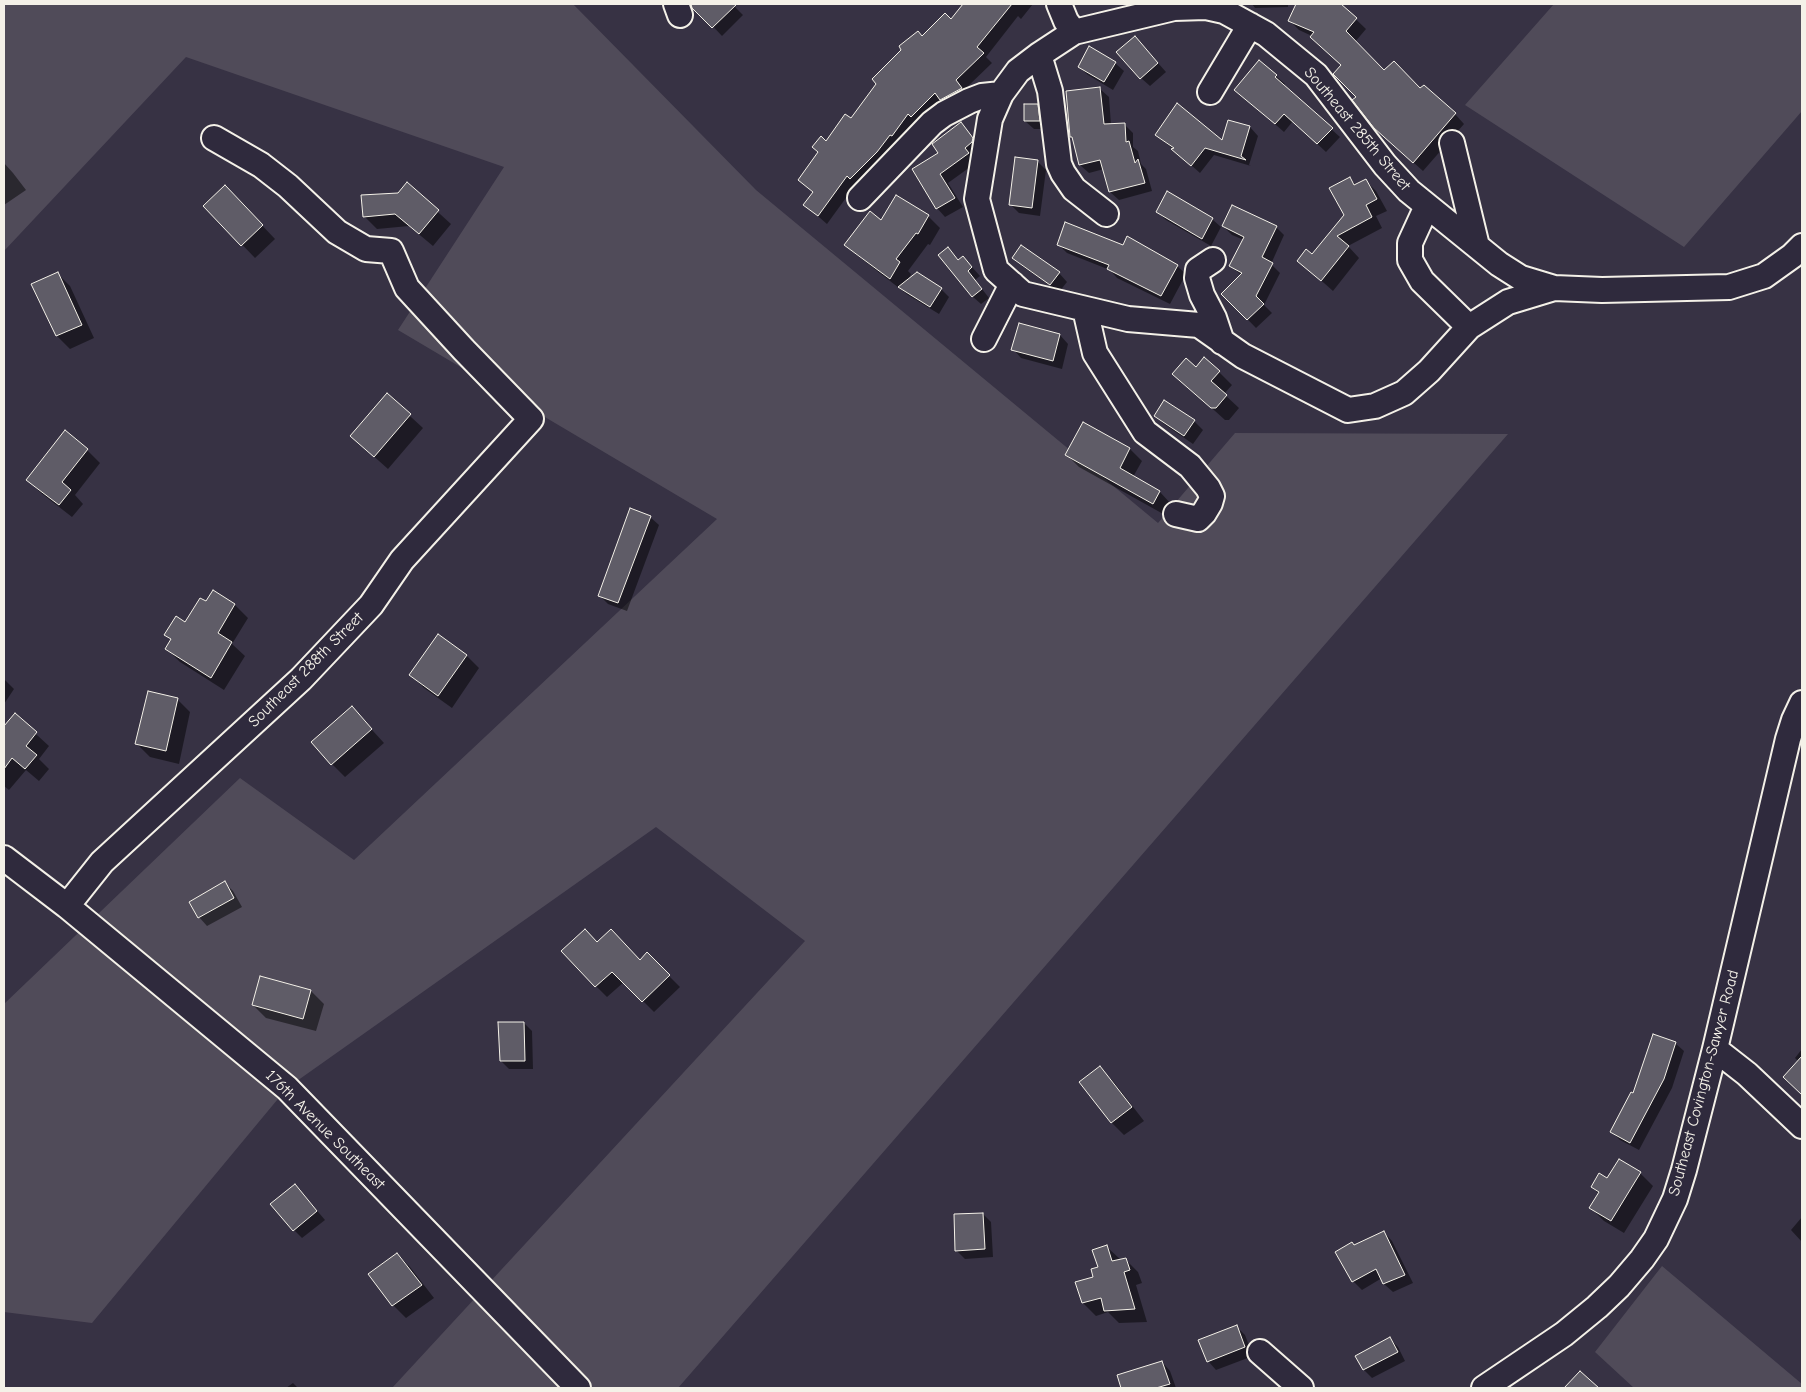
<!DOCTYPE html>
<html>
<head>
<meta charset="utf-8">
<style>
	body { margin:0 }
	#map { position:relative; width:1806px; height:1392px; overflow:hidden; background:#373244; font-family:"Comic Neue",sans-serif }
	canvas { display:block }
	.frame { position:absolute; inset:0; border:5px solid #f4f1e8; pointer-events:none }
</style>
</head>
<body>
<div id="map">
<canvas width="1806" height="1392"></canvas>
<div class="frame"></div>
</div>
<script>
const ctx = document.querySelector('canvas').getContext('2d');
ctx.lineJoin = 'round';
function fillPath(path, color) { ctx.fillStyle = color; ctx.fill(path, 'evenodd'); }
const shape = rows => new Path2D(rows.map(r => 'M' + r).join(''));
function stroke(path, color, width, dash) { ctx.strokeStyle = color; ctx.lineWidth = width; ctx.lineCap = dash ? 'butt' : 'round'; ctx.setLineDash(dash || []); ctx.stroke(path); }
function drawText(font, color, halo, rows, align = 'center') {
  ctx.font = font + ' "Comic Neue",sans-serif'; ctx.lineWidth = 4; ctx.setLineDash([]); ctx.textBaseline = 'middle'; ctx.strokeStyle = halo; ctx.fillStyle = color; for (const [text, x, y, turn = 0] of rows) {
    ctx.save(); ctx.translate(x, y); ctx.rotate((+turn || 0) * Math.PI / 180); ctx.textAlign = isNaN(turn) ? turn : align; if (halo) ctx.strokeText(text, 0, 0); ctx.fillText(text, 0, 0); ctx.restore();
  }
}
fillPath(shape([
	[4,4,573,4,756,190,1158,523,1235,433,1508,434,678,1388,392,1388,805,941,656,827,287,1088,92,1323,4,1312,4,1004,240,778,354,860,717,519,398,330,504,167,186,57,4,251],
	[1554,4,1802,4,1802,111,1684,247,1465,105],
	[1662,1266,1802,1384,1802,1388,1634,1388,1595,1352]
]), '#504b59');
fillPath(shape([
	[692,4,732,4,743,15,722,36],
	[965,4,1033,4,1021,19,1018,16,986,57,992,63,964,90,970,98,860,187,856,184,827,224,805,205,814,193,799,180,826,142,852,120,922,37,951,21],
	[1252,4,1288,4,1288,7,1255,8],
	[1297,4,1340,4,1366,29,1355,42,1384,71,1421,90,1455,114,1464,124,1423,171,1385,137,1358,97,1342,66,1312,36,1299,30,1290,21],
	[1143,46,1166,72,1150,86,1141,78],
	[1259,62,1276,76,1285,84,1283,86,1340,137,1326,152,1293,121,1284,132,1236,90],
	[1115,63,1124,71,1113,90,1088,75,1079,67],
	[1100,89,1109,97,1111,125,1124,124,1133,133,1133,147,1138,151,1141,164,1146,169,1152,191,1119,200,1110,192,1104,169,1089,173,1080,165,1074,140,1071,137],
	[1037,105,1046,114,1048,129,1034,129,1025,121],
	[1229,121,1250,127,1258,136,1249,165,1251,166,1214,155,1200,173,1157,135,1223,142],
	[961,124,981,148,977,162,948,183,963,207,945,217,937,208,940,153],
	[1038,162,1046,170,1040,216,1019,213,1010,204],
	[4,163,13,173,26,190,4,205],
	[1349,178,1356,185,1365,180,1376,191,1387,211,1376,216,1382,228,1348,246,1359,258,1333,291,1298,260,1313,256,1345,215],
	[407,184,451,224,433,246,409,226,377,229,364,216,399,194],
	[896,197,928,216,940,228,930,245,928,244,908,271,911,274,908,281,941,289,949,297,939,314,908,295,858,256,846,245,881,222],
	[238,200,275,239,255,258,205,206],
	[1157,212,1212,219,1221,227,1211,246,1166,220],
	[1223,226,1276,227,1284,235,1271,264,1280,273,1264,305,1272,313,1256,328,1223,294,1242,276,1231,266,1244,240,1232,235],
	[1058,244,1177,266,1186,274,1170,304,1117,278,1110,270,1067,253],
	[948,249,959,260,963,257,980,276,975,280,989,298,981,304,972,296],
	[1014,257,1059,273,1067,282,1059,292,1022,266],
	[57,273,70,286,94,338,70,349,57,336,33,284],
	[1019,324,1060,335,1068,344,1062,369,1021,358,1013,349],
	[1196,369,1219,372,1232,385,1224,394,1239,408,1229,420,1225,420,1174,374],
	[387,395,423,428,388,469,351,436],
	[1165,402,1194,421,1203,430,1193,444,1164,424,1155,416],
	[1084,423,1130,449,1142,461,1133,477,1160,492,1171,504,1165,515,1079,467,1067,455],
	[65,432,87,450,100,463,75,495,83,504,72,517,41,493,28,480],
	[650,517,659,525,627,611,608,604,600,596],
	[214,592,235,605,248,618,232,644,245,656,224,690,180,662,167,649,172,640,166,634,186,623,207,603],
	[466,655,479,668,452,708,424,688,411,675],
	[4,679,14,689,4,704],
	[177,699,190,712,179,764,150,757,137,744],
	[352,708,384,743,345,777,332,764],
	[15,715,49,746,39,759,49,769,39,781,26,770,9,790,4,786,4,728],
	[225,883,233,891,242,907,207,926,199,917],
	[597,943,640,961,647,954,680,987,654,1012,624,982,607,997,596,986],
	[261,977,311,991,324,1004,316,1031,266,1018,253,1005],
	[524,1023,532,1031,533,1069,509,1069,501,1061],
	[1675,1043,1684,1051,1672,1088,1639,1150,1620,1140,1612,1132,1634,1095],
	[1802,1049,1802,1094,1785,1077,1799,1062,1795,1058],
	[1100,1068,1113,1081,1144,1121,1124,1135,1111,1122],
	[1640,1173,1653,1186,1624,1233,1604,1221,1591,1208,1599,1194,1592,1187,1608,1180],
	[303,1194,325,1220,302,1238,294,1230],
	[983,1214,991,1222,993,1257,965,1259,956,1250],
	[1802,1217,1802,1242,1791,1230],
	[1384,1232,1392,1241,1413,1283,1393,1292,1384,1284,1382,1278,1362,1290,1353,1281,1336,1252,1352,1243,1355,1246],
	[1107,1247,1121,1260,1125,1259,1138,1272,1142,1283,1136,1285,1147,1322,1119,1323,1108,1312,1096,1316,1083,1303,1099,1268],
	[397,1254,410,1267,434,1298,406,1318,393,1305,370,1275],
	[1237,1327,1245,1335,1253,1356,1216,1370,1208,1361],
	[1390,1339,1398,1347,1405,1361,1372,1378,1364,1370,1357,1357],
	[1162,1362,1170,1371,1176,1388,1122,1388,1118,1376],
	[293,1383,298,1388,286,1388]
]), '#0007');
const building = shape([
	[691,4,737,4,712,28,692,8,691,4],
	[963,4,1012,4,977,47,984,53,956,80,962,88,940,100,935,93,911,117,908,114,892,136,890,135,877,152,850,179,847,176,818,216,803,205,813,192,798,180,818,152,812,147,821,136,826,141,845,114,851,118,876,84,872,79,901,50,899,46,918,31,922,36,945,13,951,19,963,4],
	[1296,4,1341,4,1357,18,1346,31,1384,70,1394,61,1420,88,1424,85,1456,113,1413,163,1374,128,1352,100,1356,97,1333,74,1341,65,1310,37,1314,32,1288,21,1296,4],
	[1135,36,1158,63,1140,79,1116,52,1135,36],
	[1089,46,1116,62,1104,82,1078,67,1089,46],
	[1259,60,1277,75,1275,77,1333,128,1317,144,1284,114,1275,124,1234,90,1259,60],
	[1100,87,1104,124,1125,123,1126,142,1129,141,1135,163,1138,159,1145,183,1109,192,1100,160,1079,165,1072,137,1070,137,1066,91,1100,87],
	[1177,103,1222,140,1228,120,1250,126,1241,156,1246,160,1205,148,1191,166,1171,149,1174,148,1155,135,1177,103],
	[1024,104,1038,104,1040,121,1024,121,1024,104],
	[961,122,973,138,972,142,965,148,969,153,940,174,955,198,936,209,912,169,938,153,932,144,961,122],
	[1015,157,1038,160,1032,208,1009,205,1015,157],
	[1350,177,1354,185,1366,179,1377,199,1366,205,1372,217,1337,236,1349,246,1321,281,1297,261,1306,249,1312,254,1344,215,1329,188,1350,177],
	[407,182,439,210,419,234,395,214,363,217,361,195,398,193,407,182],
	[225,185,263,225,241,246,203,206,225,185],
	[1167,191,1213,218,1202,239,1156,212,1167,191],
	[896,195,929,215,918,234,916,233,896,259,900,262,890,279,844,245,870,211,881,220,896,195],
	[1232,205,1277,226,1262,257,1273,263,1256,296,1264,304,1247,320,1221,294,1242,273,1229,266,1244,237,1222,226,1232,205],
	[1065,222,1123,245,1127,236,1178,265,1161,296,1107,269,1109,265,1057,245,1065,222],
	[1021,245,1060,272,1050,285,1012,258,1021,245],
	[948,247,958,260,963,256,972,267,968,271,982,289,972,297,938,255,948,247],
	[58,272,82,325,56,336,31,284,58,272],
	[917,272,942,288,930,307,898,287,917,272],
	[1019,323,1060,334,1053,361,1011,350,1019,323],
	[1204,357,1220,371,1211,381,1227,395,1216,408,1211,408,1172,374,1186,358,1196,367,1204,357],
	[387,393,411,414,374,457,350,436,387,393],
	[1164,400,1195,420,1184,436,1154,416,1164,400],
	[1083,422,1130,448,1120,468,1160,491,1153,504,1065,455,1083,422],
	[65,430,88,449,62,482,71,490,59,505,26,480,65,430],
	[630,508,651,516,618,603,598,596,630,508],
	[213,590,235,604,218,633,232,642,211,678,165,649,171,639,164,635,176,616,185,622,200,598,206,601,213,590],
	[438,634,467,655,438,696,409,675,438,634],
	[148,691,178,698,166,751,135,744,148,691],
	[352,706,372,729,331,765,311,742,352,706],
	[15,713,37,732,26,746,37,755,25,769,12,758,4,769,4,726,15,713],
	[225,881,234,898,198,918,189,902,225,881],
	[585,929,597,942,611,929,640,960,647,952,670,975,642,1002,612,972,595,987,561,951,585,929],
	[260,976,311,990,303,1019,252,1005,260,976],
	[498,1022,524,1022,525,1061,500,1061,498,1022],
	[1653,1034,1676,1042,1664,1079,1630,1143,1610,1132,1631,1092,1633,1093,1653,1034],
	[1802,1056,1802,1095,1783,1077,1802,1056],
	[1100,1066,1132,1107,1111,1123,1079,1082,1100,1066],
	[1619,1159,1641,1172,1611,1221,1589,1208,1599,1192,1591,1187,1599,1173,1607,1178,1619,1159],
	[295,1184,317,1211,293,1231,270,1204,295,1184],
	[983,1213,985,1249,955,1251,954,1214,983,1213],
	[1384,1231,1405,1275,1383,1284,1376,1269,1352,1282,1335,1252,1352,1242,1354,1245,1384,1231],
	[1107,1245,1112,1261,1126,1258,1130,1270,1124,1272,1135,1309,1104,1311,1101,1298,1082,1303,1075,1282,1093,1277,1091,1269,1098,1267,1092,1250,1107,1245],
	[397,1253,422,1285,392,1306,368,1274,397,1253],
	[1237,1325,1245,1347,1207,1362,1198,1340,1237,1325],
	[1390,1337,1398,1352,1363,1370,1355,1356,1390,1337],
	[1162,1361,1170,1384,1156,1388,1121,1388,1117,1375,1162,1361],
	[1580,1371,1599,1388,1564,1388,1580,1371]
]);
fillPath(building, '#5f5c67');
stroke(building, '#f4f1e8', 1);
const minor = shape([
	[676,4,680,15],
	[1059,4,1066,21,1074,32],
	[1039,55,1050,91,1059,164,1063,173,1074,189,1106,214],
	[1210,92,1250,25],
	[1452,143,1477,246],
	[860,198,932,123,944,114,969,101,982,96,1001,94],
	[1427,206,1410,243,1410,260,1422,281,1469,327],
	[1213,260,1198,270,1197,278,1202,295,1214,318,1222,342],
	[1554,288,1508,302,1469,327,1429,371,1404,393,1375,406,1348,410,1243,356,1199,325,1128,319,1023,294,996,270,977,199,990,119,1001,94,1018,71,1039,55,1074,32,1174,8,1206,7,1224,11,1266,34,1316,75,1385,165,1409,191,1499,264,1521,278,1554,288,1602,290,1729,287,1764,276,1792,256,1802,246],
	[1085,309,1095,353,1145,432,1190,466,1208,488,1212,496,1210,503,1204,513,1198,519,1176,514],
	[984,339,1012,284],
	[4,858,67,906,287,1088,578,1388],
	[67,906,102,862,301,679,371,605,402,560,531,419,464,350,407,288,391,251,366,249,337,232,288,186,261,165,214,138],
	[1715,1049,1747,1074,1802,1126],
	[1260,1352,1301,1388],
	[1484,1388,1564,1334,1597,1307,1619,1286,1642,1259,1656,1239,1675,1199,1684,1170,1715,1049,1788,739,1794,720,1802,703]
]);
stroke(minor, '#f4f1e8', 28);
stroke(minor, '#2f2a3d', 24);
drawText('16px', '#f4f1e8', '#2f2a3d', [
	["Southeast 285th Street",1357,129,50],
	["Southeast 288th Street",306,670,-45],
	["Southeast Covington-Sawyer Road",1704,1083,-75],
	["176th Avenue Southeast",325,1130,45]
]);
</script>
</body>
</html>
